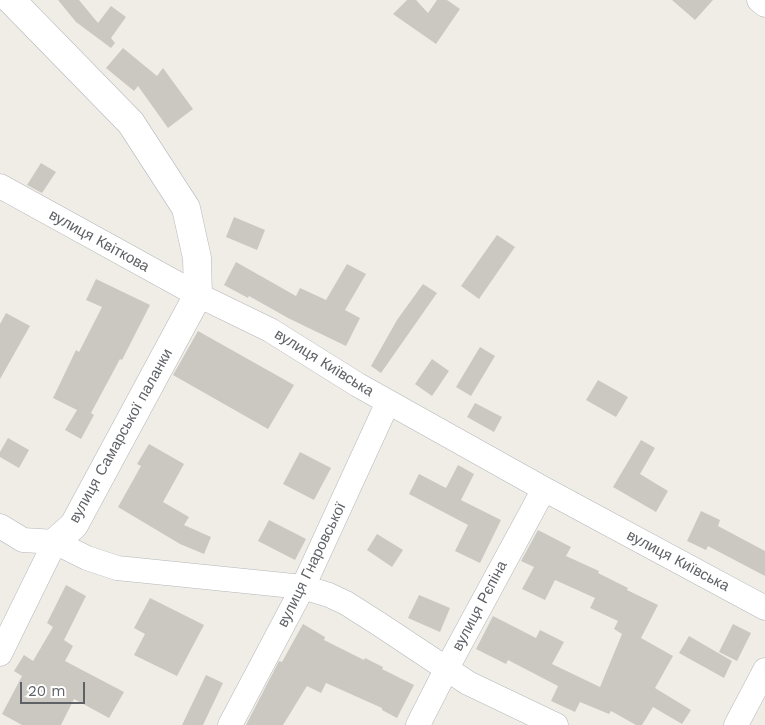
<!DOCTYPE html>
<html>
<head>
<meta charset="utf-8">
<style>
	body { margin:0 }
	#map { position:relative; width:765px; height:725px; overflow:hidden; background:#efede6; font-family:"Work Sans",sans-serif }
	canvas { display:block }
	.scale { position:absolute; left:20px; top:682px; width:65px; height:22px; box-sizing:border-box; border:2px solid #5e6165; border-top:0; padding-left:6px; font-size:15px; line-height:18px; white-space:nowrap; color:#5e6165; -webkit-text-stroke:4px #fff; paint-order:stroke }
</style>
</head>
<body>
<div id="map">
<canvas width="765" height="725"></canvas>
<div class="scale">20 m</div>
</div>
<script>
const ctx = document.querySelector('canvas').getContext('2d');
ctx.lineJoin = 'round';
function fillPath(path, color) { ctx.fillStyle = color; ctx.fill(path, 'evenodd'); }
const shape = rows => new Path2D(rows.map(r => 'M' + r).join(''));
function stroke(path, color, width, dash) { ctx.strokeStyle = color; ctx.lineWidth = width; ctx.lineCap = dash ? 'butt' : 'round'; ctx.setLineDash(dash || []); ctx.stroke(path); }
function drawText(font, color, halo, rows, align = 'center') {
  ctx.font = font + ' "Work Sans",sans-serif'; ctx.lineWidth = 4; ctx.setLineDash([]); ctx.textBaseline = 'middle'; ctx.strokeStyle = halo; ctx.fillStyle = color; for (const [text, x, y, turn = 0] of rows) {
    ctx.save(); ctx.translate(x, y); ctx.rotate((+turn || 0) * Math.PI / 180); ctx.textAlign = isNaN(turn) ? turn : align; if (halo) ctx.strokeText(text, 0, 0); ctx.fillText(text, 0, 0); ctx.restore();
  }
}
fillPath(shape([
	[58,0,79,0,98,23,111,6,126,17,111,38,115,43,111,48,76,22],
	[407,0,416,0,428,13,437,0,447,0,460,9,436,44,393,14],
	[672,0,713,0,695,20],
	[123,48,157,76,163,68,193,109,168,128,138,86,134,91,106,68],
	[41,163,56,172,42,193,27,185],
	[234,217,265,230,257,250,226,237],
	[497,235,515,247,479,299,461,286],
	[236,262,296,296,300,288,326,300,347,264,366,274,345,310,360,318,346,346,288,318,249,296,248,298,224,285],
	[96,279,150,305,122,360,120,359,91,413,94,415,81,439,65,430,77,410,53,398,76,350,79,352,102,307,86,300],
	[423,284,437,293,381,373,371,366,397,320],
	[6,313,30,326,0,379,0,324],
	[198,331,294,385,268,429,173,375],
	[480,347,495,356,471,396,456,387],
	[432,359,449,371,432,396,415,384],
	[598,380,628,397,616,417,586,400],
	[475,403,502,417,494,432,467,417],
	[8,438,29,450,19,468,0,457,0,452],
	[641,440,655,448,640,474,668,491,656,512,613,487],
	[149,444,184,464,163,502,189,517,184,525,211,537,204,554,180,544,118,507,141,466,137,464],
	[300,452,331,468,314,500,283,484],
	[458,465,474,474,461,500,501,520,480,563,455,551,468,525,409,494,419,474,446,488],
	[701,511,720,520,718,526,765,551,765,576,708,546,706,550,687,541],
	[269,520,306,539,295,560,258,541],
	[538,530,571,547,566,556,599,571,598,573,628,588,627,590,658,605,641,638,673,656,655,688,691,710,682,724,653,707,642,725,636,725,611,711,609,714,580,702,575,712,551,701,558,686,508,660,506,664,476,649,493,616,536,638,540,630,564,642,552,664,600,687,622,634,614,629,618,621,590,608,595,598,555,580,545,600,522,589,534,567,521,561],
	[377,534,403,550,392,567,367,550],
	[66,585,86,596,64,640,73,646,65,661,124,692,109,718,74,699,61,725,22,725,2,714,22,676,14,671,24,655,33,661,53,627,47,623],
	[419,595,450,608,440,632,408,618],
	[150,598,204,625,177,676,134,655,145,634,134,628],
	[303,624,325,637,324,640,364,660,365,658,383,667,382,669,414,685,397,718,382,710,382,708,326,683,321,693,307,686,283,725,246,725,279,661,282,662],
	[733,624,751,633,737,661,719,652],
	[689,636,732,661,724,678,679,653],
	[206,675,223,683,203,725,182,725]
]), '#cbc8c2');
const street = shape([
	[759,0,765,5],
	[0,186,198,295,270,330,358,385,544,489,765,608],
	[0,526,23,540,55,542,87,558,117,568,303,587,329,595,346,603,379,624,468,683,556,725],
	[0,654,55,542],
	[230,725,303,587,388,402],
	[418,725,447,668,544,489],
	[736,725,765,670]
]);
const secondary = shape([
	[11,0,131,123,186,208,197,258,198,295,74,525,55,542]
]);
stroke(street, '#b3b6ba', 25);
stroke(secondary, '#b2b5ba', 29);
stroke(street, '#fff', 24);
stroke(secondary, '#fff', 28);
drawText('15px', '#5e6165', '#fff', [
	["вулиця Квіткова",99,241,29],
	["вулиця Київська",324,363,32],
	["вулиця Самарської паланки",121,436,-61],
	["вулиця Київська",678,561,28],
	["вулиця Гнаровської",312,565,-64],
	["вулиця Рєпіна",480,606,-62]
]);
</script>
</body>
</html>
